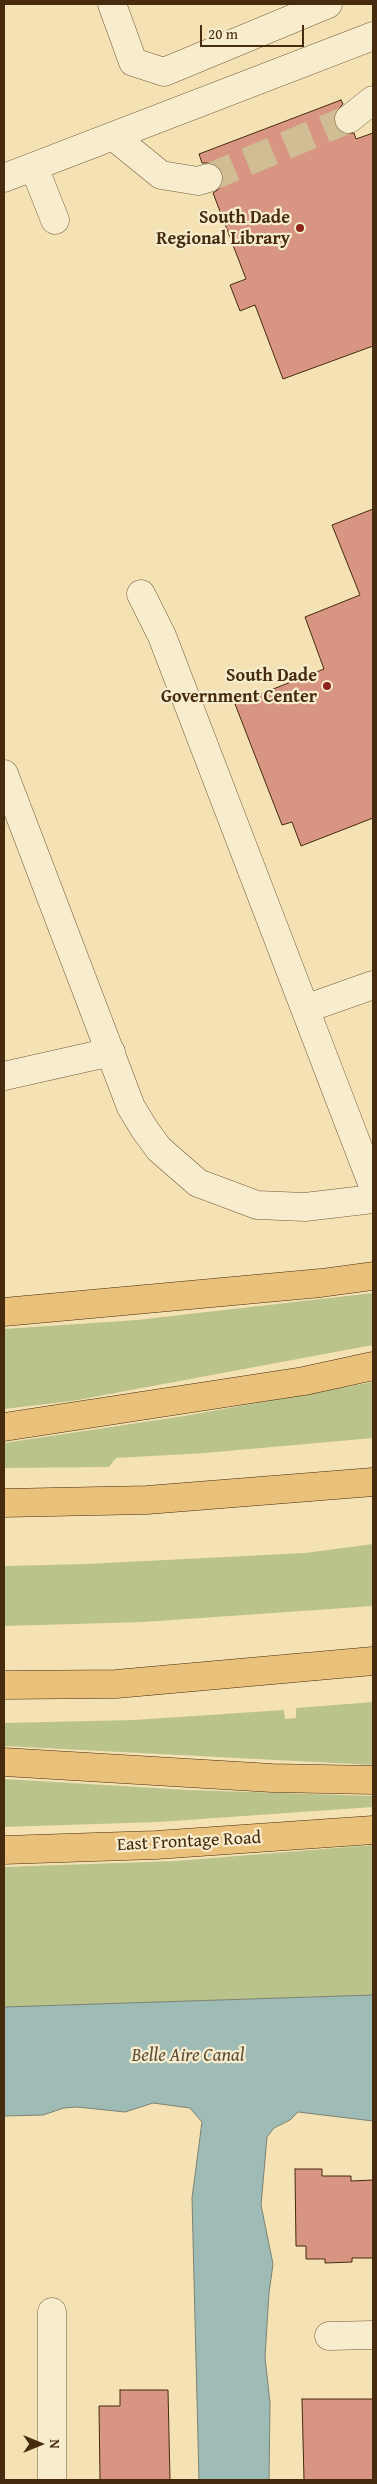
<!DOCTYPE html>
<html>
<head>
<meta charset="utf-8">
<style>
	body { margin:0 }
	#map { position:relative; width:377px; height:2484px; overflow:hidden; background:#f4e2b4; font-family:"Gentium Book Plus",serif }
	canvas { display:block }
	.frame { position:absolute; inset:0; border:5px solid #462b0e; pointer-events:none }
	.north { position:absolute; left:15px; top:2419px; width:50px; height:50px; -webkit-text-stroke:4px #f8ecce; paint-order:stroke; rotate:90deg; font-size:14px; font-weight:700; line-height:20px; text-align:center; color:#462b0e }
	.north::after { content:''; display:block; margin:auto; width:18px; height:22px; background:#462b0e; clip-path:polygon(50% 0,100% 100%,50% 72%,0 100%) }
	.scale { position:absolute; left:200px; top:25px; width:104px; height:22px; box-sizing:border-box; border:2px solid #462b0e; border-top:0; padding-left:6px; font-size:15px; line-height:18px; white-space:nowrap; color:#462b0e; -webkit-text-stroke:4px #f8ecce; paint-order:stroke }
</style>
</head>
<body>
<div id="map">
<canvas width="377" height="2484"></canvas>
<div class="frame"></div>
<div class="north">N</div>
<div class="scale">20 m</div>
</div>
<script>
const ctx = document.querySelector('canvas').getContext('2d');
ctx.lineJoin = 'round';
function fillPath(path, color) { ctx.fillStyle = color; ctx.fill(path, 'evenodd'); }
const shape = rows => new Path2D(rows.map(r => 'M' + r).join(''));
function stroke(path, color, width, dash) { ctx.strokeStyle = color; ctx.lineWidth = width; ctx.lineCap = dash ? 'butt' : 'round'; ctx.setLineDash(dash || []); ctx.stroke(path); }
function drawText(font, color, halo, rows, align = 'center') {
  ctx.font = font + ' "Gentium Book Plus",serif'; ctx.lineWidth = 4.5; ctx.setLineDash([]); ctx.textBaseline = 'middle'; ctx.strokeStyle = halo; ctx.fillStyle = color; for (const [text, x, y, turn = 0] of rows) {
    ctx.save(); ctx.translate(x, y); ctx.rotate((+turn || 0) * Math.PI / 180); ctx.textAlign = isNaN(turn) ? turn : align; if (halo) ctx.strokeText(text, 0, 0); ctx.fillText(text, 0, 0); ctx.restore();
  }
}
fillPath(shape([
	[373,1293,373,1345,72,1401,4,1409,4,1329,137,1320],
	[373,1382,373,1438,205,1453,116,1458,109,1467,4,1468,4,1443,184,1416],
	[373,1544,373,1606,144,1622,4,1626,4,1566,86,1564,305,1553],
	[373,1702,373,1765,4,1746,4,1723,134,1720,284,1710,285,1719,296,1718,296,1708],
	[4,1779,189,1790,373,1796,373,1807,158,1822,4,1827],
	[373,1845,373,1995,4,2007,4,1867,175,1861]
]), '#bbc38d');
const water = shape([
	[373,1995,373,2121,298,2112,290,2120,274,2128,267,2137,261,2205,273,2264,269,2293,265,2357,270,2403,269,2480,199,2480,192,2198,202,2122,190,2108,153,2103,125,2112,77,2107,64,2108,43,2115,4,2116,4,2007,373,1995]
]);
fillPath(water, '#9ebcb5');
stroke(water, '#7b8272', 1);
const building = shape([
	[341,100,343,104,334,114,334,122,337,129,344,134,354,133,356,139,373,133,373,346,283,379,255,305,240,311,230,285,246,279,213,193,220,188,223,182,223,174,219,167,212,163,202,163,199,154,341,100],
	[373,509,373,818,301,846,292,822,282,825,235,704,324,669,305,617,360,595,332,525,373,509],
	[295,2169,322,2169,322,2176,351,2176,351,2181,373,2180,373,2258,352,2258,352,2262,325,2263,325,2259,306,2259,306,2246,296,2246,295,2169],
	[120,2390,168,2390,170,2480,100,2480,99,2406,120,2406,120,2390],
	[302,2399,373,2399,373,2480,304,2480,302,2399]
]);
fillPath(building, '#d79582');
stroke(building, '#462b0e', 1);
stroke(shape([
	[208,178,349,119]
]), '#d1bd93', 28, [28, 14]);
const minor = shape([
	[112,4,133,62,164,72,328,4],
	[349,119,373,100],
	[113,136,161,175,198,181,208,178],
	[34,167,55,220],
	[4,178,373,36],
	[141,594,162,636,373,1186],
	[4,774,131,1107,145,1130,159,1149,198,1183,257,1205,305,1207,373,1199],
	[305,1009,373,985],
	[4,1076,111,1052],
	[52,2312,52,2480],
	[329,2336,373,2335]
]);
const major = shape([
	[4,1312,321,1283,373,1276],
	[4,1850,156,1845,373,1830]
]);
const highway = shape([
	[4,1427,304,1381,373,1366],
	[4,1503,147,1500,373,1482],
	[4,1685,116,1684,373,1661],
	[4,1762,272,1778,373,1780]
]);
stroke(minor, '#725938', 29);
stroke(major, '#462b0e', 29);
stroke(highway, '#462b0e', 29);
stroke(minor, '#f8ecce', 28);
stroke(major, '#eac17a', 28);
stroke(highway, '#eac17a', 28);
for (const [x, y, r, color] of [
	[300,228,5,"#8f2418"],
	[327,686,5,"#8f2418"]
]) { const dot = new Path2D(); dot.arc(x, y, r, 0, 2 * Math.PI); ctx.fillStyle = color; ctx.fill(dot); stroke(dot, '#f8ecce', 2); }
drawText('bold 18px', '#462b0e', '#f8ecce', [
	["South Dade",290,218],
	["Regional Library",290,239],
	["South Dade",317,676],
	["Government Center",317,697]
], 'right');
drawText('18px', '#462b0e', '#f8ecce', [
	["East Frontage Road",189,1842,-3]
]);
drawText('italic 19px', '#5c4f38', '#f8ecce', [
	["Belle Aire Canal",188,2056]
]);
</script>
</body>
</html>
